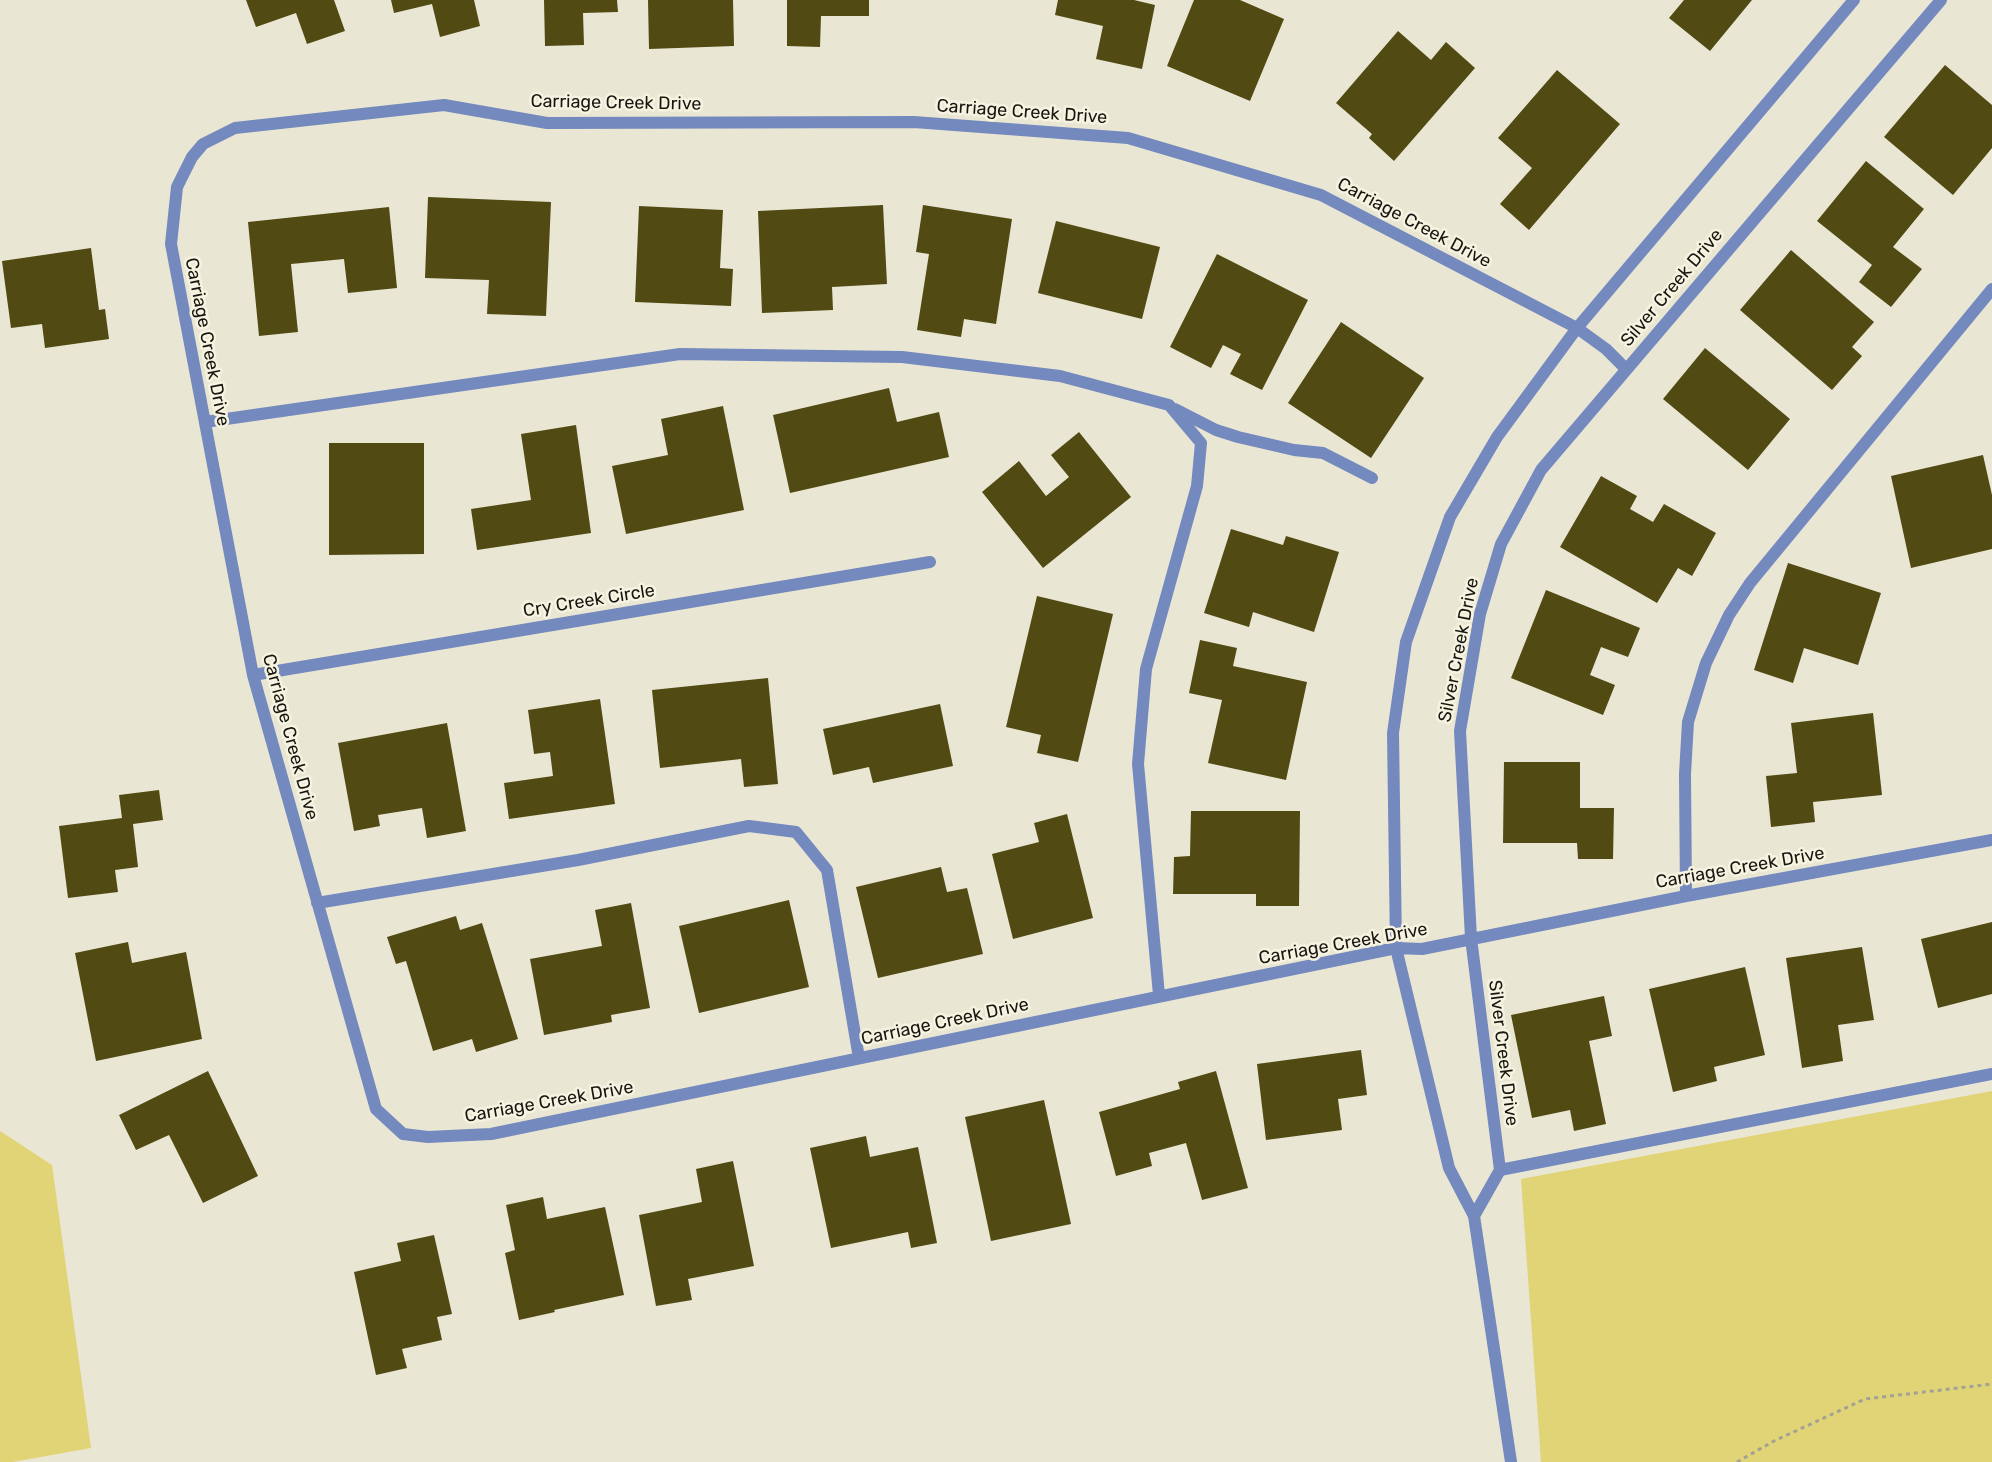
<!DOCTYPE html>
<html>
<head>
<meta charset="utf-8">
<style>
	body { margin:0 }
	canvas { display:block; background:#e9e6d4 }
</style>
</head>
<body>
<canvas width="1992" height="1462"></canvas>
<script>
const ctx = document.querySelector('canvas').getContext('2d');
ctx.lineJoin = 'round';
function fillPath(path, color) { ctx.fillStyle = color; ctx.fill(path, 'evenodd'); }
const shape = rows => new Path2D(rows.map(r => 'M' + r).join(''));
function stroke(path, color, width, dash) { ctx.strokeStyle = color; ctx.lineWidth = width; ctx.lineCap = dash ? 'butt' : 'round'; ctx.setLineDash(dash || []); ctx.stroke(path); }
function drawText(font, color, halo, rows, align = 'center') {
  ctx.font = font + ' Rubik,sans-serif'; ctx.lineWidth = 5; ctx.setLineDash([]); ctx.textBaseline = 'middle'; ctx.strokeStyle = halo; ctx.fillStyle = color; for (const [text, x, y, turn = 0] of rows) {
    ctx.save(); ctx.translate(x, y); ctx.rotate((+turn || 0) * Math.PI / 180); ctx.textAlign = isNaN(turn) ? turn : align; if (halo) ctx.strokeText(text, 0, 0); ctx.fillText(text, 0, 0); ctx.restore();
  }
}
fillPath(shape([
	[1992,1091,1992,1462,1541,1462,1521,1179],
	[0,1131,52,1165,91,1448,13,1462,0,1462]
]), '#e1d476');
fillPath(shape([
	[246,0,334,0,345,31,307,44,296,13,256,27],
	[391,0,474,0,480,26,440,37,432,4,394,13],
	[544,0,617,0,618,12,583,13,584,45,545,46],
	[648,0,733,0,734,46,649,49],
	[787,0,869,0,869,16,821,16,820,47,787,46],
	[1058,0,1134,0,1155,5,1142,69,1096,59,1103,26,1055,15],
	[1194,0,1240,0,1284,19,1250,101,1167,66],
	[1684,0,1752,0,1710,51,1669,18],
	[1398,31,1431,60,1446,42,1475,68,1394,161,1369,138,1372,134,1336,103],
	[1945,65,1992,105,1992,148,1953,195,1884,137],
	[1557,70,1620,124,1529,230,1500,204,1532,168,1498,138],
	[1866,161,1924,209,1893,247,1922,269,1891,307,1859,282,1872,265,1817,221],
	[428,197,551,202,546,316,487,314,489,280,425,278],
	[883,205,887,284,832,287,833,310,762,313,758,211],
	[923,205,1012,219,996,324,964,319,961,337,917,330,929,254,916,252],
	[639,206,723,210,720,268,733,269,731,306,635,302],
	[389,207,397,288,348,293,344,259,291,264,298,332,259,336,248,222],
	[1056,221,1160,247,1142,319,1038,293],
	[91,248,99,310,105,309,109,339,45,348,42,324,11,328,2,261],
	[1791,250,1874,322,1852,347,1862,356,1832,390,1740,310],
	[1217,254,1308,300,1262,390,1230,374,1241,354,1223,345,1211,368,1170,347],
	[1341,322,1424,378,1371,458,1288,403],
	[1705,348,1790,419,1748,470,1663,399],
	[889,388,897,422,939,412,949,457,790,493,773,415],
	[723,406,744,510,626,534,612,466,668,455,661,419],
	[576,425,591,533,477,550,471,509,531,500,521,434],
	[1079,432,1131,497,1043,568,982,492,1019,461,1046,496,1069,477,1051,455],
	[329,443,424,443,424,554,329,555],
	[1983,455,1992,495,1992,549,1911,568,1891,476],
	[1601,476,1637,496,1630,509,1653,522,1664,504,1716,533,1692,576,1678,568,1657,603,1560,547],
	[1231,529,1283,545,1286,536,1339,552,1314,632,1253,612,1249,627,1204,613],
	[1788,563,1881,593,1858,665,1804,648,1793,683,1754,670],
	[1546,590,1640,628,1628,657,1601,647,1590,675,1615,685,1603,715,1511,678],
	[1037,596,1113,614,1078,762,1037,753,1041,735,1006,727],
	[1200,640,1237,648,1233,666,1307,682,1286,780,1208,763,1222,700,1189,693],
	[768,678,778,784,744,787,741,759,660,768,652,690],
	[600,699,615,804,509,819,504,783,553,776,550,752,534,754,528,710],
	[940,704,953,766,873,783,869,767,833,775,823,729],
	[1873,713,1882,795,1813,802,1815,822,1771,827,1766,776,1797,773,1791,723],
	[447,723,466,831,427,838,422,808,378,815,380,826,354,831,338,743],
	[1504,762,1580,762,1580,808,1614,808,1613,859,1578,859,1577,843,1503,843],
	[159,790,163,820,133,824,138,867,115,870,118,892,68,898,59,826,122,818,119,795],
	[1191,811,1300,811,1299,906,1256,906,1256,894,1173,894,1174,857,1190,856],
	[1067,814,1093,918,1013,939,992,854,1039,842,1034,823],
	[941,867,947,892,967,888,983,954,878,978,856,887],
	[789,900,809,987,699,1013,679,926],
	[631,903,650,1008,611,1015,612,1022,544,1035,530,959,602,946,595,910],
	[456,916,460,930,482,923,518,1039,476,1052,472,1039,433,1051,406,961,396,964,387,937],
	[1992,922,1992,994,1938,1008,1921,939],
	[128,942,132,963,186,952,202,1039,96,1061,75,953],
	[1862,947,1874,1020,1838,1025,1843,1061,1802,1068,1786,958],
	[1745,967,1765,1055,1714,1067,1717,1081,1673,1092,1649,989],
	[1604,996,1612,1036,1589,1041,1606,1124,1574,1131,1570,1110,1532,1118,1511,1015],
	[1361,1050,1367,1095,1338,1099,1342,1130,1266,1140,1257,1064],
	[208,1071,258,1176,203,1203,169,1135,136,1150,119,1115],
	[1216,1071,1248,1188,1202,1200,1186,1143,1149,1153,1152,1166,1116,1176,1099,1112,1180,1089,1178,1082],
	[1044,1100,1071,1224,991,1241,965,1117],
	[866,1136,870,1157,918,1147,937,1243,911,1248,908,1232,831,1248,810,1148],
	[733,1161,754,1266,688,1279,692,1300,656,1306,639,1215,702,1202,696,1169],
	[543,1197,547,1219,605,1207,624,1295,554,1310,555,1312,519,1320,505,1253,515,1250,506,1205],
	[434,1235,452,1314,437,1317,442,1340,402,1349,407,1368,376,1375,354,1272,401,1261,397,1243]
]), '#514a12');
stroke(shape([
	[1737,1462,1774,1441,1865,1399,1992,1384]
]), '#a3a193', 3, [4, 4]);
stroke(shape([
	[1626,369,1606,349,1577,328,1321,195,1128,138,914,122,547,123,444,105,235,128,203,144,192,157,177,187,171,244,253,675,376,1109,403,1134,428,1137,491,1134,1396,948,1422,949,1686,896,1992,840],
	[1175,409,1216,430,1238,437,1294,450,1323,453,1372,478],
	[205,422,680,354,902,357,1060,376,1169,405,1201,443,1197,486,1146,669,1138,764,1159,995],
	[253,675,930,562],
	[1686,896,1685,774,1688,722,1706,663,1729,615,1750,583,1992,289],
	[317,903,578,860,749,826,796,832,827,870,859,1058],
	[1500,1170,1992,1074],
	[1474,1216,1500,1170,1471,938,1460,731,1480,614,1501,544,1541,470,1941,0],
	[1511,1462,1474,1216,1449,1168,1396,948,1393,733,1406,642,1450,517,1497,437,1577,328,1854,0]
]), '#7489bd', 12);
drawText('18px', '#171610', '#f6f4e1', [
	["Carriage Creek Drive",616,103,1],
	["Carriage Creek Drive",1022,112,4],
	["Carriage Creek Drive",1414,223,28],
	["Silver Creek Drive",1672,288,-50],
	["Carriage Creek Drive",207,342,79],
	["Cry Creek Circle",589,601,-9],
	["Silver Creek Drive",1459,650,-79],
	["Carriage Creek Drive",290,737,75],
	["Carriage Creek Drive",1740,868,-10],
	["Carriage Creek Drive",1343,944,-10],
	["Carriage Creek Drive",945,1022,-12],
	["Silver Creek Drive",1503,1053,83],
	["Carriage Creek Drive",549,1102,-10]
]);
</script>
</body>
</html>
